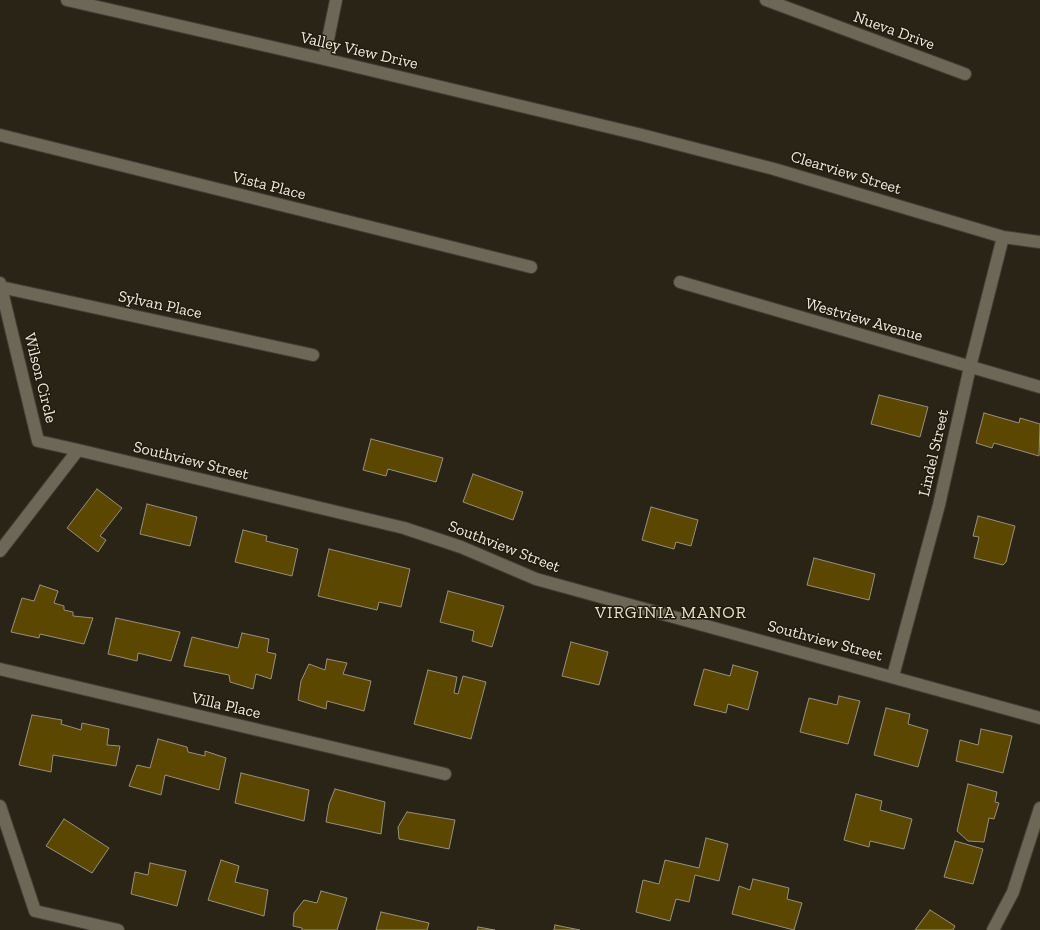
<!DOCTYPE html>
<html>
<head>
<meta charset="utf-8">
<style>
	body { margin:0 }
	canvas { display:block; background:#292416 }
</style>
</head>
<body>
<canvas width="1040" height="930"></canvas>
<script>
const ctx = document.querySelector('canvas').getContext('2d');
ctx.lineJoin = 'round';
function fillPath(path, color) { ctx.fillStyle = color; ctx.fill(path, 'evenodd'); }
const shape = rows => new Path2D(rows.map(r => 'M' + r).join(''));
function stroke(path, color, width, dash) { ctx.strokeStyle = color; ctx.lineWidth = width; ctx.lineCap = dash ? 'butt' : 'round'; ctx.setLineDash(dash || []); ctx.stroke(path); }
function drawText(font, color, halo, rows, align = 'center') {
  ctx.font = font + ' "Zilla Slab",serif'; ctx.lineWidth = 3; ctx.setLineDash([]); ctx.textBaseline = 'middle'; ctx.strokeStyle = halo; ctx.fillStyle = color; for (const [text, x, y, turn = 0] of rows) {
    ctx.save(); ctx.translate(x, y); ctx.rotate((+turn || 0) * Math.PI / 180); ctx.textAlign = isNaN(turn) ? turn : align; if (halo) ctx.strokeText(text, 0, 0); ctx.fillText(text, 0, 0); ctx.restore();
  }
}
const building = shape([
	[879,395,928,407,920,437,871,424,879,395],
	[984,413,1019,423,1020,418,1040,424,1039,456,994,443,992,448,976,443,984,413],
	[371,439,443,458,436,482,388,469,386,476,363,470,371,439],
	[473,474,523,492,513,520,463,502,473,474],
	[97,489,122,508,100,536,106,540,98,552,67,528,97,489],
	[147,504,197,517,190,546,140,534,147,504],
	[651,507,698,520,691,546,676,542,674,549,642,540,651,507],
	[978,516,1015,526,1006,562,1003,565,974,558,979,537,973,536,978,516],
	[243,530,267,536,266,541,298,549,292,576,235,562,243,530],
	[329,549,410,569,401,607,379,602,377,610,318,596,329,549],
	[814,558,875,574,869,600,807,585,814,558],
	[40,585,58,591,54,603,64,606,64,610,73,612,73,616,93,618,84,644,40,634,39,638,11,632,22,598,34,601,40,585],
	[448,591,504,606,492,647,472,641,474,631,440,622,448,591],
	[116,618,180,632,171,661,138,653,137,661,108,654,116,618],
	[242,633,269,639,267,652,276,654,271,679,256,674,253,689,230,682,229,675,184,666,192,637,238,648,242,633],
	[571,642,608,652,599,685,562,676,571,642],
	[327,659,347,663,343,674,371,681,364,711,327,701,326,709,298,700,301,681,309,664,325,670,327,659],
	[733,665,758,672,748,710,728,704,726,713,694,705,704,669,730,676,733,665],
	[428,670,457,677,454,693,458,694,463,676,486,682,471,739,414,724,428,670],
	[839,696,860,701,848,744,800,732,809,698,837,705,839,696],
	[886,708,910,714,908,724,928,730,918,767,874,755,886,708],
	[32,715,62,720,61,724,81,730,82,723,109,729,107,745,120,746,116,766,53,755,51,772,19,765,32,715],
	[981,729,1012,736,1003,773,956,761,960,740,978,745,981,729],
	[158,739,187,747,188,752,205,756,205,751,226,758,219,790,165,775,161,795,129,786,137,765,150,768,158,739],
	[241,773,309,790,304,821,235,803,241,773],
	[968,784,997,792,995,802,999,803,994,819,989,818,984,842,968,841,957,831,968,784],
	[335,789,385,802,381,834,326,822,329,804,335,789],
	[856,794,882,801,880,810,912,819,904,849,870,841,869,847,844,840,856,794],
	[407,812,455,820,449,849,399,839,398,827,407,812],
	[64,819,109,848,92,873,46,846,64,819],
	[706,838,728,844,719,881,695,875,689,902,676,899,670,921,636,912,643,880,659,884,665,860,699,868,706,838],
	[955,841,983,849,973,884,944,877,955,841],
	[221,860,239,866,235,882,268,890,264,916,208,900,221,860],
	[150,863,186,871,177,906,131,894,135,872,148,875,150,863],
	[753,879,789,888,787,899,802,903,794,930,732,914,739,886,750,890,753,879],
	[321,891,347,898,337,930,302,930,302,928,293,926,294,913,304,900,317,903,321,891],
	[930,910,955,926,953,930,915,930,930,910],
	[381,912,429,923,427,930,376,930,381,912],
	[555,925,580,930,554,930,555,925],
	[478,927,495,930,477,930,478,927]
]);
fillPath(building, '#5b4700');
stroke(building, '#96907f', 1);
const street = shape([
	[67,0,324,59,642,135,774,169,1003,237,1040,242],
	[766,0,965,74],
	[324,59,336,0],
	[0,135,531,267],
	[680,282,1040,387],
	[0,283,38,441,78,450],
	[1,287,313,355],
	[0,551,78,450,404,528,461,547,536,579,1040,718],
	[0,669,445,774],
	[893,676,939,505,970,367,1003,237],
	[0,806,35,911,118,930],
	[993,930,1013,892,1040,808]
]);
stroke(street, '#423e33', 14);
stroke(street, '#6d6757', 12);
drawText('16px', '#edeae0', '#201b0c', [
	["Nueva Drive",894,31,20],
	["Valley View Drive",359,51,13],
	["Clearview Street",846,173,17],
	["Vista Place",269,186,14],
	["Sylvan Place",160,305,12],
	["Westview Avenue",864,320,16],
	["Wilson Circle",40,378,76],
	["Lindel Street",934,453,-77],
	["Southview Street",191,461,14],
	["Southview Street",504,547,21],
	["Southview Street",825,641,15],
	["Villa Place",226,706,13]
]);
ctx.letterSpacing = '1px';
drawText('17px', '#e5dfcc', '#201b0c', [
	["VIRGINIA MANOR",671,613]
]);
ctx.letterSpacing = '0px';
</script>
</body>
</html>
